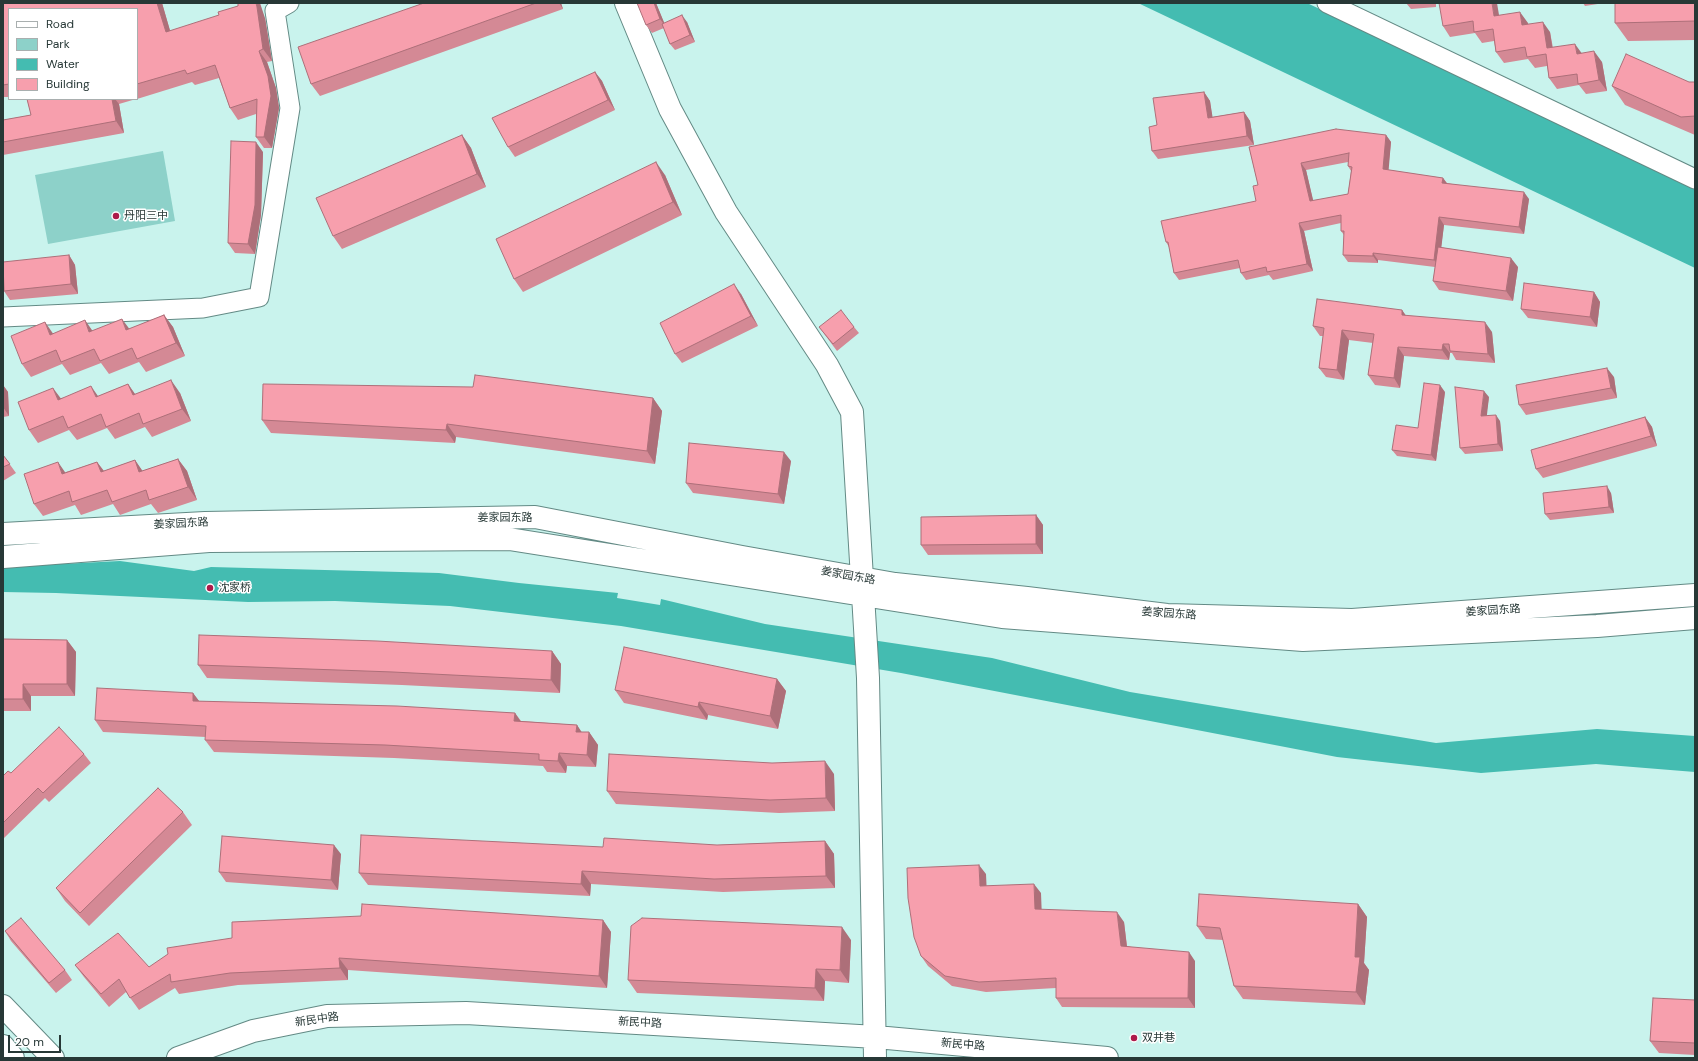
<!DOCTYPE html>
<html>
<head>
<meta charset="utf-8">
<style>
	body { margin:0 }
	#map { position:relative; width:1698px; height:1061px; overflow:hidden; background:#c9f3ed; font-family:"DM Sans",sans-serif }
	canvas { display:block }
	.frame { position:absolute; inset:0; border:4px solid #273836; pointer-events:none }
	.legend { position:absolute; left:8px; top:8px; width:130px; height:92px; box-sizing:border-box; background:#fff; border:1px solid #a9afaf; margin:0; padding:5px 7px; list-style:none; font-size:12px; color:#273836 }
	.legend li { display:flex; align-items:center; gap:8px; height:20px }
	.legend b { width:20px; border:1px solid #a9afaf }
	.scale { position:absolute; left:8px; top:1035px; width:53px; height:18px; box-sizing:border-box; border:2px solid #273836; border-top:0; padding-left:5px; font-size:12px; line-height:14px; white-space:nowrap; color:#273836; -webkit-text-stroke:3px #fff; paint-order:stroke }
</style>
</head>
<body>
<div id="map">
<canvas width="1698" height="1061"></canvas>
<div class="frame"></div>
<ul class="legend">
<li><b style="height:5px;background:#fff"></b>Road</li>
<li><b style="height:11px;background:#8dd1c9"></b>Park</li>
<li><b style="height:11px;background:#44bcb1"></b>Water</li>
<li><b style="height:11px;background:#f79fad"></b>Building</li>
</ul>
<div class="scale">20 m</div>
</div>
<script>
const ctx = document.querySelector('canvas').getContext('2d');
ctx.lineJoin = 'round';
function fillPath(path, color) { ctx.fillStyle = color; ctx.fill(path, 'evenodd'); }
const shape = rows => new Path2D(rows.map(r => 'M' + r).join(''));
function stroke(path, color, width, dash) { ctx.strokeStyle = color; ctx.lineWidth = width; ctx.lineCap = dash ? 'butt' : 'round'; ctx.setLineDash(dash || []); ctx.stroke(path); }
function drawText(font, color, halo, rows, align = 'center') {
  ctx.font = font + ' "DM Sans","Noto Sans SC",sans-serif'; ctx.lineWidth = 3; ctx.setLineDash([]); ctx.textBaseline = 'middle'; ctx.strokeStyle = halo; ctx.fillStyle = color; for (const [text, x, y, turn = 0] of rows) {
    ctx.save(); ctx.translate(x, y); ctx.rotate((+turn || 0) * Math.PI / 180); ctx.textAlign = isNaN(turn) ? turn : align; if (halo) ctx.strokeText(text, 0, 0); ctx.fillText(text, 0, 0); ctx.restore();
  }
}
fillPath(shape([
	[163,151,175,221,48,244,35,175]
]), '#8dd1c9');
fillPath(shape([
	[1138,3,1307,3,1695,187,1695,268],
	[120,561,194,571,211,567,439,573,519,583,618,593,617,598,660,605,661,599,765,624,992,658,1130,692,1436,743,1597,729,1695,736,1695,772,1596,764,1481,773,1337,757,901,673,621,626,450,606,335,601,248,602,56,593,3,592,3,563,62,564]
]), '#44bcb1');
const street = shape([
	[1327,3,1695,179],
	[3,317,203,308,259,297,290,108,275,11,289,3]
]);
const secondary = shape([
	[626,3,670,109,726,212,827,365,852,412,868,678,875,1058],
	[3,534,205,523,535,517,742,557,895,584,1027,598,1167,615,1352,620,1695,595],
	[3,557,209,541,509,539,1002,617,1303,640,1597,626,1695,618],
	[3,1006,53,1058],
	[3,1046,13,1058],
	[178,1058,253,1031,327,1016,466,1013,876,1037,1107,1058]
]);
stroke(street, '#638a85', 21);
stroke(secondary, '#638a85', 24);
stroke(street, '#fff', 19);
stroke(secondary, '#fff', 22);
fillPath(shape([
	[3,3,162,3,170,31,265,18,272,61,267,62,276,88,279,108,272,148,264,148,256,137,256,114,238,120,230,108,219,78,195,85,192,82,137,99,137,9,9,9,9,97,3,97],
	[424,3,561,3,563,9,320,96,311,84],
	[656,3,664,23,687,22,695,42,675,50,670,44,664,28,652,33,646,25],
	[1406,3,1436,3,1436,7,1411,9],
	[1583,3,1604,3,1585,6],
	[1695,3,1695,40,1628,41,1615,23],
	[1499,15,1528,23,1528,24,1550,32,1553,48,1581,53,1602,62,1607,91,1586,94,1579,85,1557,89,1549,78,1547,66,1535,68,1528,59,1504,63,1496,52,1494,41,1482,43,1475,33,1450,37,1443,26],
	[595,72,602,81,615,110,515,157,508,147],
	[1689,82,1695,82,1695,135,1625,105,1612,86],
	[1204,92,1210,101,1212,117,1244,112,1250,121,1254,145,1158,159,1152,151,1157,125],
	[27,99,136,99,119,104,124,133,3,155,3,120,31,115],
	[462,135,471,148,486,187,342,249,333,236],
	[1386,135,1391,142,1388,170,1443,178,1447,183,1529,199,1524,234,1444,225,1441,247,1518,267,1513,301,1439,290,1433,281,1435,267,1378,260,1378,263,1348,262,1343,255,1344,235,1341,231,1341,223,1304,231,1313,271,1273,280,1269,275,1246,280,1241,273,1240,268,1179,280,1174,273,1169,247,1166,242,1256,201,1258,185,1249,147],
	[1348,162,1348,166,1351,171,1348,194,1313,201,1306,170],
	[263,152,261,215,255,254,235,253,228,243],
	[665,175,682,215,523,292,514,279],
	[69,255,75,265,78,294,10,300,4,291],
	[1594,292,1600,302,1597,327,1528,318,1521,309],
	[741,294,758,326,682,363,675,354],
	[1402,310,1406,316,1492,332,1495,363,1456,360,1452,353,1450,353,1449,360,1404,356,1400,388,1375,385,1368,375,1373,343,1349,340,1344,380,1326,377,1319,368,1323,336,1320,336,1313,326],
	[164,315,173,327,185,356,146,372,139,362,109,374,101,363,70,375,62,364,31,377,22,364,92,331,129,329],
	[819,327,854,327,859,333,837,351],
	[1614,377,1617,398,1526,415,1519,405],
	[128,384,135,394,180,393,191,421,152,437,145,427,115,439,107,428,77,440,69,430,38,443,29,430,60,398,99,396],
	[3,385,8,392,9,416,3,417],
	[1445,392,1436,461,1397,456,1392,450,1418,428],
	[1489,397,1486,416,1500,421,1503,451,1465,454,1460,448],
	[653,398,662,411,655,464,456,437,455,443,271,433,262,420],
	[1645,417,1652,427,1657,446,1543,478,1536,469],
	[3,455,16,473,3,481],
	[178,459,187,471,197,500,158,513,151,504,120,515,113,504,81,515,75,505,43,516,34,504,66,472,97,462,104,471,135,460,142,471],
	[791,461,784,504,693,493,686,483],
	[1611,493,1614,513,1550,520,1545,514],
	[1036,515,1043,525,1043,554,928,555,921,545],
	[3,639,67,640,76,652,75,696,31,696,31,711,3,711],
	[552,651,561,664,560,693,402,685,207,678,198,665],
	[777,679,786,691,778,729,708,715,707,720,624,703,615,690],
	[193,693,199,701,515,713,521,721,577,725,581,732,589,732,598,745,596,767,567,766,566,773,547,772,543,766,394,758,214,752,205,740,206,737,103,732,95,720],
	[84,754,91,763,49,802,45,798,3,839,3,776],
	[834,774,835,811,779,813,616,804,607,791],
	[183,812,192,825,89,926,65,901,56,888],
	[825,841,834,854,835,888,723,892,591,884,590,896,368,885,359,873,603,847,717,845],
	[341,854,338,890,226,882,219,872],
	[986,874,986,886,1041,893,1041,910,1124,922,1127,946,1195,961,1195,1008,1062,1007,1056,998,1056,988,986,992,952,986,928,966,921,956],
	[1358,904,1367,917,1364,963,1369,970,1365,1005,1243,999,1234,986,1223,940,1206,939,1197,926],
	[603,920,611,932,607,988,348,970,348,980,238,985,179,994,175,988,139,1010,126,992,109,1007,84,977,75,965,149,967],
	[5,931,65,970,72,980,56,993,11,941],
	[851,940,849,983,825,981,824,1001,637,993,628,980],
	[1695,1000,1695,1055,1659,1053,1650,1041]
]), '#d48995');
fillPath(shape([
	[157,3,162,3,174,44,166,32],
	[256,3,260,3,265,18,272,61,263,49],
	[559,3,561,3,563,9],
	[654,3,656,3,666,27,660,19],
	[1492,3,1497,3,1501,27,1494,16],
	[1520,12,1528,23,1530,36,1522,25],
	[682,15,687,22,695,42,690,35],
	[1543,22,1550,32,1554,59,1547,48],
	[1575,44,1583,55,1577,54],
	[259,51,267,62,276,88,279,108,272,148,264,137],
	[1594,51,1602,62,1607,91,1599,80],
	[595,72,602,81,615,110,608,100],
	[1204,92,1210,101,1214,126,1208,118],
	[112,99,115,99,119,104,124,133,116,121],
	[1244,112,1250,121,1254,145,1247,136],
	[462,135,471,148,486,187,477,174],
	[1386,135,1391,142,1388,177,1383,169],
	[256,142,263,152,261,215,255,254,248,244],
	[656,162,665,175,682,215,673,202],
	[1301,163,1306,170,1315,208,1310,201],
	[1443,178,1448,185,1442,183],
	[1524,192,1529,199,1524,234,1519,227],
	[1439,217,1444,225,1439,267,1434,260],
	[1299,223,1304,231,1313,271,1307,264],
	[1373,253,1378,260,1378,263,1373,256],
	[69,255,75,265,78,294,71,284],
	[1511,258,1518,267,1513,301,1506,291],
	[734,284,741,294,758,326,751,316],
	[1594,292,1600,302,1597,327,1590,317],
	[1402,310,1409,320,1402,315],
	[164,315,173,327,185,356,176,343],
	[122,319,131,331,126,330],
	[85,320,94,333,89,332],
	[45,322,54,335,50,335],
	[1485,322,1492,332,1495,363,1488,354],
	[1342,330,1349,340,1344,380,1337,370],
	[1443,344,1450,353,1449,360,1442,350],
	[1398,347,1404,356,1400,388,1394,378],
	[1607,368,1614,377,1617,398,1611,388],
	[171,380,180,393,191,421,182,409],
	[128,384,137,397,133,395],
	[3,385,8,392,9,416,3,407],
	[1440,385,1445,392,1436,461,1431,455],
	[91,386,100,399,96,397],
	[53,388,62,400,58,400],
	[1484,391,1489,397,1486,423,1481,416],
	[653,398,662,411,655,464,647,451],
	[1496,415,1500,421,1503,451,1498,444],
	[1645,417,1652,427,1657,446,1651,436],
	[447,424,456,437,455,443,446,430],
	[784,452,791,461,784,504,778,494],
	[178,459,187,471,197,500,188,487],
	[135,460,144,473,139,472],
	[58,462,67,475,62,474],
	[97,462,106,474,101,472],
	[1607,486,1611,493,1614,513,1609,507],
	[1036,515,1043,525,1043,554,1036,544],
	[67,640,76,652,75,696,67,684],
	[552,651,561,664,560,693,551,680],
	[777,679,786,691,778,729,770,716],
	[23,684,31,696,31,711,23,699],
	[193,693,202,705,193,701],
	[699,702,708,715,707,720,698,707],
	[515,713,523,725,514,721],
	[577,725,585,737,576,732],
	[589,732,598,745,596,767,587,755],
	[559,753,567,766,566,773,558,761],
	[825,761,834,774,835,811,826,798],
	[825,841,834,854,835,888,826,876],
	[334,845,341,854,338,890,331,880],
	[979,865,986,874,987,896,980,886],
	[582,871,591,884,590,896,581,884],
	[1034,884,1041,893,1042,919,1035,909],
	[1358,904,1367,917,1364,963,1369,970,1365,1005,1356,992,1355,957],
	[1117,912,1124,922,1128,956,1121,946],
	[603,920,611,932,607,988,599,976],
	[842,927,851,940,849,983,840,970],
	[1189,952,1195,961,1195,1008,1188,998],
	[339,958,348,970,348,980,340,968],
	[816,969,825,981,824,1001,815,988]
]), '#ad6f79');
const building = shape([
	[3,3,157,3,166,32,219,15,218,12,238,6,238,3,256,3,257,7,263,49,259,51,268,76,271,96,264,137,256,137,257,99,230,108,215,65,187,74,185,70,137,84,137,9,9,9,9,84,3,85,3,3],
	[424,3,536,3,311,84,298,47,424,3],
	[637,3,654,3,660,19,646,25,637,3],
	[1439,3,1492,3,1494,16,1520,12,1522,25,1543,22,1547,48,1575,44,1577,54,1594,51,1599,80,1578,84,1577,74,1549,78,1546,54,1527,57,1525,47,1496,52,1493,29,1474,32,1473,21,1443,26,1439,3],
	[1615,3,1695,3,1695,21,1615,23,1615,3],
	[682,15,690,35,670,44,662,24,682,15],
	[1626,54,1689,82,1695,82,1695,116,1681,117,1612,86,1626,54],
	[595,72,608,100,508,147,492,118,595,72],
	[1204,92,1208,118,1244,112,1247,136,1152,151,1149,127,1157,125,1153,98,1204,92],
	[27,99,112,99,116,121,3,142,3,120,31,115,27,99],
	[1336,129,1386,135,1383,169,1443,178,1442,183,1524,192,1519,227,1439,217,1434,260,1373,253,1373,256,1343,255,1344,231,1341,231,1341,215,1299,223,1307,264,1267,272,1266,267,1241,273,1238,260,1174,273,1168,242,1166,242,1161,221,1256,201,1253,186,1258,185,1249,147,1336,129],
	[1349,153,1348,166,1352,167,1348,194,1310,201,1301,163,1349,153],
	[462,135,477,174,333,236,316,198,462,135],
	[231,141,256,142,255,205,248,244,228,243,231,141],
	[656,162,673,202,514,279,496,239,656,162],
	[1438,247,1511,258,1506,291,1433,281,1438,247],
	[69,255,71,284,4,291,3,262,69,255],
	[1524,283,1594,292,1590,317,1521,309,1524,283],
	[734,284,751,316,675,354,660,323,734,284],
	[1317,299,1402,310,1402,315,1485,322,1488,354,1450,351,1449,344,1443,344,1442,350,1398,347,1394,378,1368,375,1374,334,1342,330,1337,370,1319,368,1324,328,1313,326,1317,299],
	[841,310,854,327,833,344,819,327,841,310],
	[164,315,176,343,137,359,132,348,100,361,94,349,61,362,56,350,22,364,11,336,45,322,50,335,85,320,89,332,122,319,126,330,164,315],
	[1607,368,1611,388,1519,405,1516,385,1607,368],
	[475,375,653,398,647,451,447,424,446,430,262,420,263,384,473,387,475,375],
	[171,380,182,409,143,424,139,413,106,427,101,414,68,428,63,416,29,430,18,402,53,388,58,400,91,386,96,397,128,384,133,395,171,380],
	[1424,383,1440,385,1431,455,1392,450,1396,425,1418,428,1424,383],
	[1455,387,1484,391,1481,416,1496,415,1498,444,1460,448,1455,387],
	[1645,417,1651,436,1536,469,1531,450,1645,417],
	[689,443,784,452,778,494,686,483,689,443],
	[3,455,10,464,3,467,3,455],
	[178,459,188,487,149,500,146,490,112,502,107,490,72,502,69,491,34,504,24,474,58,462,62,474,97,462,101,472,135,460,139,472,178,459],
	[1607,486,1609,507,1545,514,1543,493,1607,486],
	[1036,515,1036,544,921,545,921,517,1036,515],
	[199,635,377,641,552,651,551,680,393,672,198,665,199,635],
	[3,639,67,640,67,684,23,684,23,699,3,699,3,639],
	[624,647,777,679,770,716,699,702,698,707,615,690,624,647],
	[97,688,193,693,193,701,397,706,515,713,514,721,577,725,576,732,589,732,587,755,559,753,558,761,539,760,539,754,385,745,205,740,206,726,95,720,97,688],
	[59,727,84,754,43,793,38,788,3,823,3,776,8,771,11,773,59,727],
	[609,754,772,763,825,761,826,798,770,800,607,791,609,754],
	[158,788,183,812,80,913,56,888,158,788],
	[361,835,603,847,604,838,717,845,825,841,826,876,714,879,582,871,581,884,359,873,361,835],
	[222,836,334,845,331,880,219,872,222,836],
	[979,865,980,886,1034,884,1035,909,1117,912,1121,946,1189,952,1188,998,1056,998,1056,978,979,982,945,976,921,956,914,937,908,898,907,868,979,865],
	[1199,894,1358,904,1355,957,1360,957,1356,992,1234,986,1220,928,1197,926,1199,894],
	[362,904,603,920,599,976,339,958,340,968,230,973,171,982,170,974,130,998,119,979,101,994,75,965,118,933,149,967,168,954,167,948,232,938,232,922,361,916,362,904],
	[21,918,65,970,49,983,5,931,21,918],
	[642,918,842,927,840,970,816,969,815,988,628,980,631,926,642,918],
	[1653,998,1695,1000,1695,1043,1650,1041,1653,998]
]);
fillPath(building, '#f79fad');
stroke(building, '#ad6f79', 1);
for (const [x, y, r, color] of [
	[116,216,4,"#ad1a4a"],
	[210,588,4,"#ad1a4a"],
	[1134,1038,4,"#ad1a4a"]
]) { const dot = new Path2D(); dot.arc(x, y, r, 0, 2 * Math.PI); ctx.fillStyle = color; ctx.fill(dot); stroke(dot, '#fff', 1.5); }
drawText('11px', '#273836', '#fff', [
	["丹阳三中",124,216],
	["沈家桥",218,588],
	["双井巷",1142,1038]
], 'left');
drawText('11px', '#273836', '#fff', [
	["姜家园东路",505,518],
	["姜家园东路",181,524,-3],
	["姜家园东路",848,576,10],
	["姜家园东路",1493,611,-4],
	["姜家园东路",1169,614,4],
	["新民中路",317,1020,-8],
	["新民中路",640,1023,3],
	["新民中路",963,1045,5]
]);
</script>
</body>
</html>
